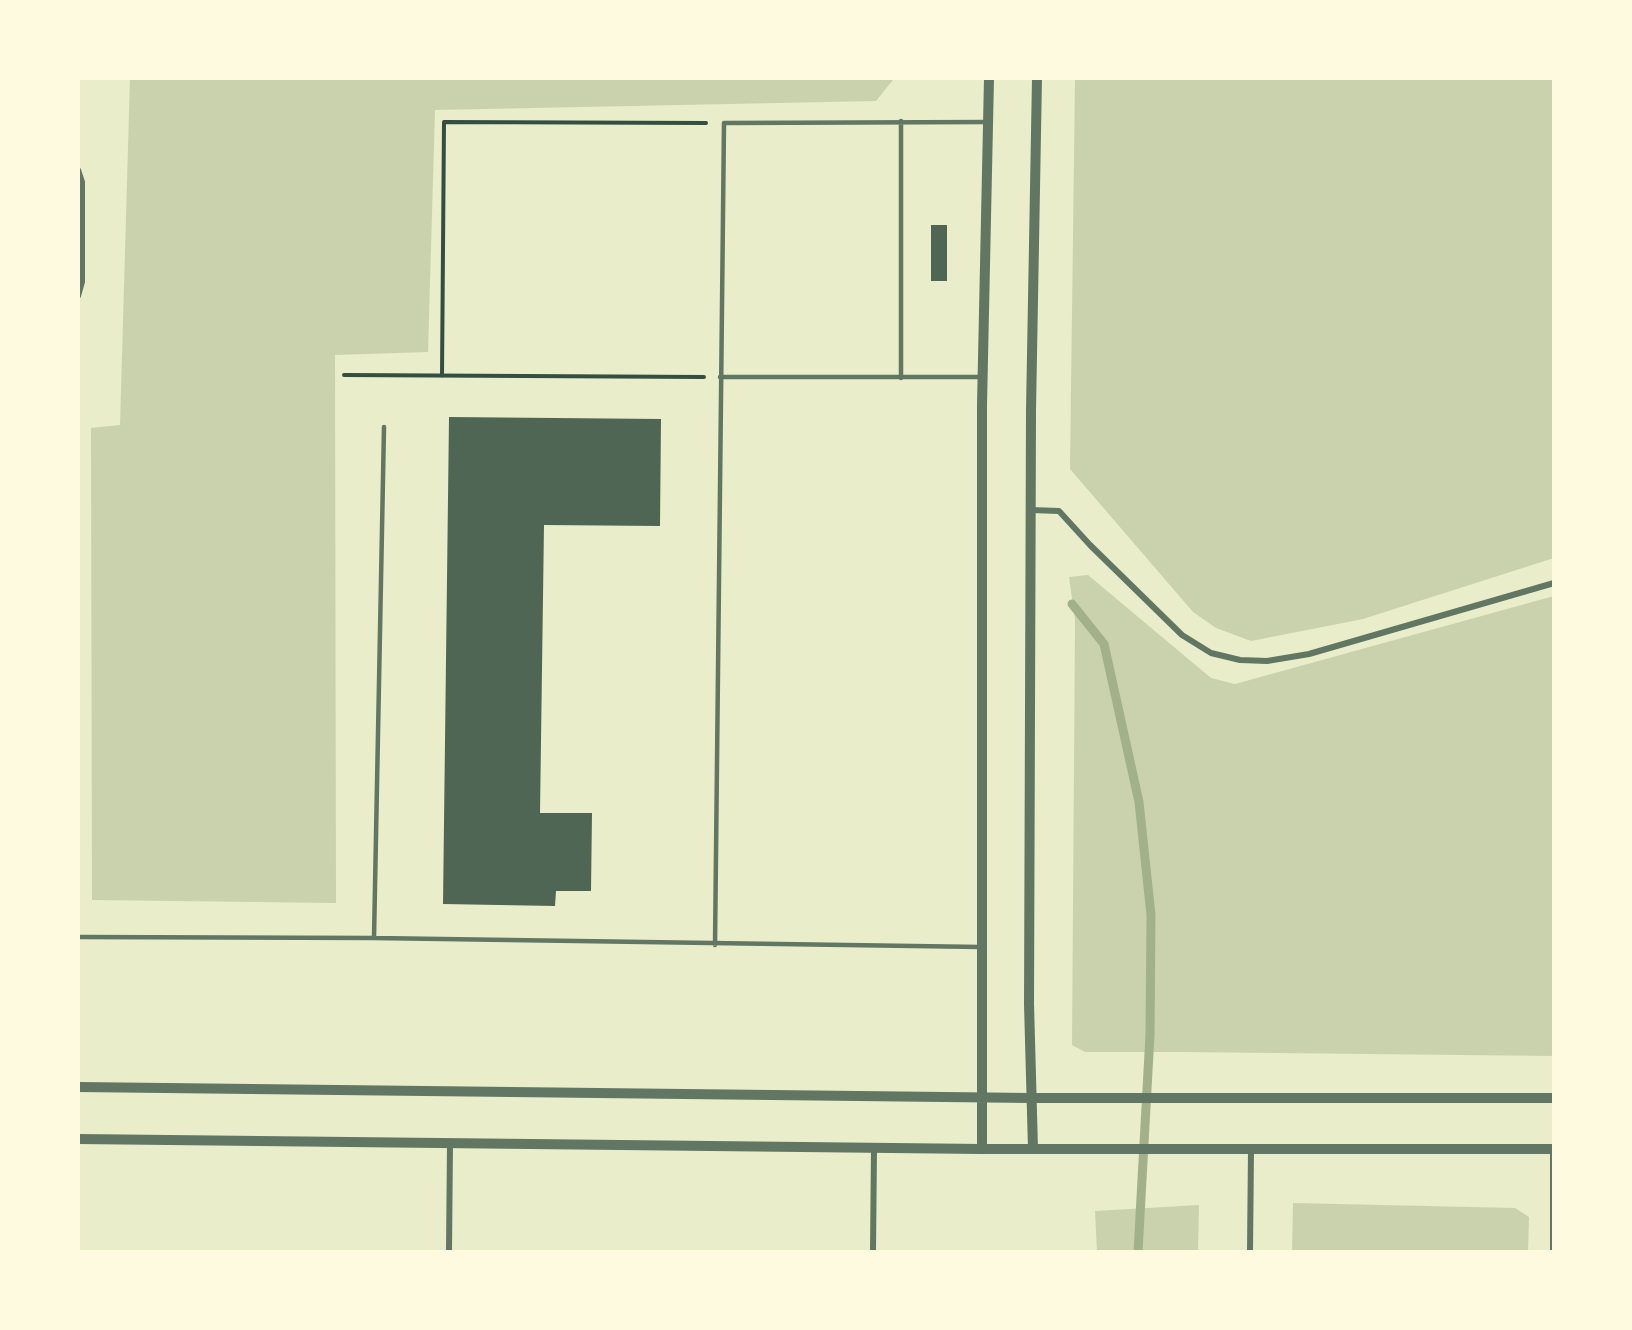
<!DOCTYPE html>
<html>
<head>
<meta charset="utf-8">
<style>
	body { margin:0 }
	#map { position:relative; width:1632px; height:1330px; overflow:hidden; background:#e9edc9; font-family:"Alegreya Sans",sans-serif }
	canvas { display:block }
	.frame { position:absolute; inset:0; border:80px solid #fefae0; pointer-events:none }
</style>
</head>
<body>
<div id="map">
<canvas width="1632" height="1330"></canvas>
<div class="frame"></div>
</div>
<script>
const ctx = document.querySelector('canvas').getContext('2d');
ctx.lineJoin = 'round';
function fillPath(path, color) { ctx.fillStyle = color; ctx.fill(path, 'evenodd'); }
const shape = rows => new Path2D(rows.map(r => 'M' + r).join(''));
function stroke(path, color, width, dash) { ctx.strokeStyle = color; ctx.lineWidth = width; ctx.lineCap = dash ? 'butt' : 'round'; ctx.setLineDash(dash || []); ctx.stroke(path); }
fillPath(shape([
	[130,78,917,78,893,80,876,101,435,110,428,352,335,355,336,903,92,900,91,428,120,425],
	[1075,78,1554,78,1554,558,1363,619,1251,641,1216,628,1193,612,1070,469],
	[1088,575,1211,678,1235,684,1554,596,1554,1056,1182,1052,1085,1052,1072,1045,1075,620,1069,577],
	[1293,1203,1515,1208,1529,1217,1528,1252,1292,1252],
	[1199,1205,1198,1252,1097,1252,1095,1211]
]), '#cad2ad');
stroke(shape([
	[1072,604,1104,644,1139,802,1151,915,1150,1035,1138,1252]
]), '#a3b18a', 9);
fillPath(shape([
	[931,225,947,225,947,281,931,281],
	[449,417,661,419,660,526,544,525,540,813,592,813,591,891,556,891,555,906,443,904]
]), '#4f6655');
stroke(shape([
	[344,375,704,377],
	[442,376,444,122,706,123]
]), '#344e41', 4);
stroke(shape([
	[901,121,901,378],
	[720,377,981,377],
	[384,427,374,938,981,947],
	[78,937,374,938],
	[715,945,724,123,989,122]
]), '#617663', 4.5);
stroke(shape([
	[78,170,82,182,82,282,78,296],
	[1031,510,1059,511,1090,545,1182,635,1211,653,1240,660,1267,661,1309,654,1554,583],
	[449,1252,450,1143],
	[873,1252,874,1148],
	[1250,1252,1251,1149],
	[1553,1252,1553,1149]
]), '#617663', 6);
stroke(shape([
	[78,1087,1031,1098,1554,1098],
	[78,1139,982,1149,1554,1149],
	[982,1149,982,405,989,78],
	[1033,1149,1029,1004,1031,410,1037,78]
]), '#617663', 10);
</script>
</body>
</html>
